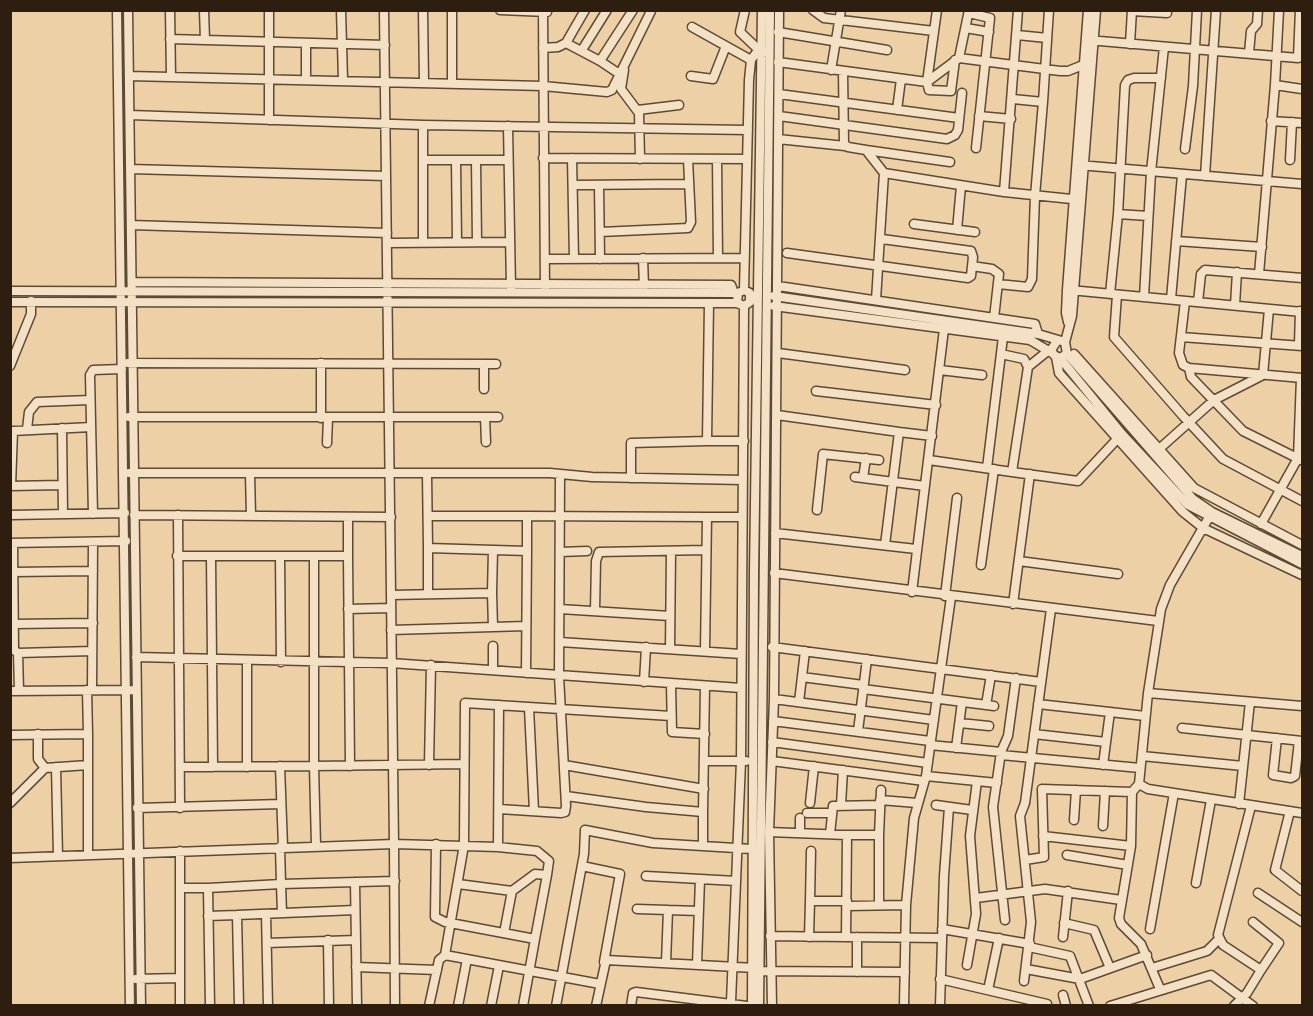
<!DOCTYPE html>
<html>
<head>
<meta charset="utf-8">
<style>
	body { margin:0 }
	#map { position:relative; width:1313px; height:1016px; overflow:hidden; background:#edd0a6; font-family:"IM FELL Great Primer",serif }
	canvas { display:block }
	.frame { position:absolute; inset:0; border:12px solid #2d1e0f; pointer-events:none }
</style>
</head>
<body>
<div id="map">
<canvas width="1313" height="1016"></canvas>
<div class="frame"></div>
</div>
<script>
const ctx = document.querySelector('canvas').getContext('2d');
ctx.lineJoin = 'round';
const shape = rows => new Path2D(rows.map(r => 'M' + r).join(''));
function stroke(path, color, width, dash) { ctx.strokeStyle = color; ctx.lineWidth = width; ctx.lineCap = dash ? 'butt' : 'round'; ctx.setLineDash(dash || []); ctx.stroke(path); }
const minor = shape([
	[117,10,130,1006],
	[128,10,141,1006],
	[170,10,171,77],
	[204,10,205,40],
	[269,10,269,120],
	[341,10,343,80],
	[423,10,424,83],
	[500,10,547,12],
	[543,10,545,291],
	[745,10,740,32,760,51],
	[813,10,824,18,934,31],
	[937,10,927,82,929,90,951,91,955,60],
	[1279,10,1275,85,1302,89],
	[1132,11,1167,13],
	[969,13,990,18,976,148],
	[692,27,751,60],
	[966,28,989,32],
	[778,32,887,50],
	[1017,35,1047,38],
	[170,39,385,45],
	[1088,40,1298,58,1300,10],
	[566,43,600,61,633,10],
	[1130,44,1132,10],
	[543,48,558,47,566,43,585,10],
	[582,50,607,10],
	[1249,53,1251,31,1257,24,1258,10],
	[959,58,969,10],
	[600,61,618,73],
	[778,62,927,82,959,58,1060,71,1068,71,1083,65],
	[624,70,621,89,639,113,640,159],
	[831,70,841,10],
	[843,72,844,144,848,147,866,150,884,173,1004,192,1081,200],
	[129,76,543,86,607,92,612,90,651,11],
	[691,76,713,79,726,46],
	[306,80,306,44],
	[452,84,452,10],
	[779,94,959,118],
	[1043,102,1049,10],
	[638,110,679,105],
	[897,110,901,79],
	[130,115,423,125,748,130],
	[779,116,947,139,955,135,958,130,962,93],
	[979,116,1011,119],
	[1271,121,1302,123],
	[508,126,511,288],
	[778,139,845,146],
	[1185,149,1193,86,1197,10],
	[866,150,950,162],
	[543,158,747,159],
	[572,158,574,259],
	[717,159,718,258],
	[423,160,508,160],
	[456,160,457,242],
	[476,160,477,242],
	[1290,160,1292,122],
	[1079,165,1302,184],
	[130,169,386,176],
	[1205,176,1216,10],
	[573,185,688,184],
	[599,185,600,259],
	[1004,192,1018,10],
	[1118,214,1125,85,1128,80,1134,78,1161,78],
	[914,224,975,232],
	[131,225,387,233],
	[957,230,961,186],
	[600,232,688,228,691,222,688,159],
	[1176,241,1262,247],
	[423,242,423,125],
	[388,243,510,242],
	[787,253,968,278,971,276,973,257,971,251,882,239],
	[643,258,644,287],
	[545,259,744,258],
	[972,266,992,269,999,274,994,318],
	[1259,274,1275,85],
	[132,282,731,285,734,293],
	[998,284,1028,287,1032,279,1035,196,1043,102,1013,99],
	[778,286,1035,324,1038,334],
	[744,290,749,80,751,60,756,53,765,52],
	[1070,290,1302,312],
	[10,291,738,293],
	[1110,294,1118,214,1148,216],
	[1117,295,1114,337,1183,416,1223,459,1302,501],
	[774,296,1038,334,1065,342,1067,354,1060,358,1054,355,1051,350,1057,341],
	[1144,297,1151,172,1164,47],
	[1171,299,1182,175],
	[876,300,884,173],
	[1185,301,1179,353,1183,365,1189,368,1302,378],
	[10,302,712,303,737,303,744,306,750,302,750,293,744,290,738,293,737,303],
	[1198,302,1201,274,1205,270,1302,278],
	[709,303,707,441,744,441],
	[1235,305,1237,272],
	[774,306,1030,340,1052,353],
	[1300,311,1299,344,1302,346],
	[1068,322,1066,313,1067,290,1088,10],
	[1181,337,1302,346],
	[1065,342,1072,316,1096,10],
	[778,353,905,370],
	[1067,354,1193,499,1212,512,1302,556],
	[1074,354,1194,488,1302,545],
	[1056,357,1059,373,1183,512,1203,528,1302,575],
	[1060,358,1122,434,1188,505,1302,564],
	[128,363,496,364],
	[321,363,321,418],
	[484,364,484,389],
	[10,366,31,314,31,301],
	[1028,367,1049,350],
	[1189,368,1191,377,1243,431,1301,460],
	[940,370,982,375],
	[816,391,936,405],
	[777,415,899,432],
	[129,417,498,417],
	[485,417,486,442],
	[62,428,63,514],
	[27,429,29,412,37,402,90,400],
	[327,443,328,418],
	[1158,450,1214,400,1263,375,1269,309],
	[929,460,1012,472,1028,367,1024,359,1001,354],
	[987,468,1003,337],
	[1012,472,1078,481,1120,436],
	[129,473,550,473,592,477,743,480],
	[250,474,251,516],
	[427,474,428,548,527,551,527,516,707,517,705,651],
	[855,477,925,486],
	[631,478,631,443,707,441],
	[863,478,866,458],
	[10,486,62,485],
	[11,486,13,431,91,427],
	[817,510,823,454,879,460],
	[1212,512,1170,585,1161,609,1148,693,1139,784,1148,789,1302,813],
	[93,514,90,375,93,370,122,369],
	[10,515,125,513],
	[134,515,391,517],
	[178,515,180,808],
	[428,516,527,516],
	[707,517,742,517],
	[1261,524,1298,458,1301,378],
	[775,533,916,549],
	[10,543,126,541],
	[13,543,14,650,18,653,92,651],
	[885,545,899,432,932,436],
	[428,548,428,594],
	[560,552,587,551],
	[177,556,348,556,348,517],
	[211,556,213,767],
	[280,556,281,662],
	[314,556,314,766,464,764],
	[348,556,350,766],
	[1019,561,1118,574],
	[981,565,994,469],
	[13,572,93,571],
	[774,573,1158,621],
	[912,592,944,329],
	[492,593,493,550],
	[391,595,492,593,493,627,526,626],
	[945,596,957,498],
	[1013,604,1030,474],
	[348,609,391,608],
	[560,609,670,616],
	[595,611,596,561,599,552,706,550],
	[13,624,93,623],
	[391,630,493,627],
	[560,642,741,654],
	[772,647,1041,682],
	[670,649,671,551],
	[18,653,19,691],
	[136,657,391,663,741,688],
	[247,660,247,767],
	[493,670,493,646],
	[526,673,527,551],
	[802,677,863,685],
	[644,682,646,647],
	[671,684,672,732,705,734],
	[863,689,994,706],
	[92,690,93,542],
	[10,691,133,690],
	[1148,693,1302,706],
	[774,699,934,720],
	[799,702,805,651],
	[1038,704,1110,712],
	[986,705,991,675],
	[529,708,534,811],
	[773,721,930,741],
	[960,723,989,726],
	[1182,728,1302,741],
	[858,731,867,659],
	[38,734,38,759,45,768,88,765],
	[88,734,88,855],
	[1034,734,1106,742],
	[10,735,88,734,87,690],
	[1277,738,1273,775,1291,778,1295,776,1299,741],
	[772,742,928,763],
	[930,745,1001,752],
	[956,748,962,702],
	[1001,755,1140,768],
	[1142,756,1243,766],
	[704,761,746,761],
	[772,761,924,781],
	[429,765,431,665],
	[564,765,704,789],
	[1103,765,1110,712,1145,716],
	[280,766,283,847],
	[56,767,58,856],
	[180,767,314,766,316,846],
	[926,776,997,783],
	[1139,784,1132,792,1131,846,1119,918,1121,924,1141,944,1160,989],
	[566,796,646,807,703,812,703,846],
	[880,800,917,803],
	[10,803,45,768],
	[810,803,814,766],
	[1239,804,1250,702],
	[841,805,843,770],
	[936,805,972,810],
	[137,808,281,804],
	[499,809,561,813,565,812,566,806,559,676,560,474],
	[1290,811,1275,870,1302,891],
	[703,812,705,686],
	[807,813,831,813],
	[1074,820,1076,790],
	[1103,826,1105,791],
	[769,832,847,835,846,937,942,938],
	[800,833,800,818],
	[830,834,833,806,880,805],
	[847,835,879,835,879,905],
	[879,835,881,790],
	[1043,836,1131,846],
	[436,844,435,917,445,922,535,939,523,1006],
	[498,847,499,705],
	[811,851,810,901,847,901],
	[1067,855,1128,865],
	[10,858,394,844,384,10],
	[1025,860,1044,857,1042,789,1132,792],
	[582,866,620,874,604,962],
	[646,876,736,881],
	[355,882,357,1006],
	[1196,883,1211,800],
	[180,888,208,888,210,1006],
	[208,888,281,884,280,847],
	[1258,893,1302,922],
	[976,898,1045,889,1121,900],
	[847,906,906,905],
	[637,909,699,911],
	[282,913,281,884,395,881],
	[266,914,268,1006],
	[237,915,355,910],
	[208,916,237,915,239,1006],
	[1005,920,993,807,1001,752,1008,736,1016,678],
	[1253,922,1279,943,1261,970],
	[1064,923,1094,930,1110,968],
	[942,929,1030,944],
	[1150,929,1174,793],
	[504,933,512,891],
	[770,936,846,937],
	[809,937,810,901],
	[857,937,857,972],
	[1063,937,1068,891],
	[535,939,547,875],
	[328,940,329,1006],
	[267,943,356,940],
	[1029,947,1070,956,1089,1006],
	[445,955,464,845,465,703,671,716],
	[666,963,668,910],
	[697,965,700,879],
	[967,965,976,914,970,836,977,781],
	[356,967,437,970],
	[1152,968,1207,951,1219,939],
	[1026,969,1080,979,1147,955],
	[759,971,905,972],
	[180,978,180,1006],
	[136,979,180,978,180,851],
	[940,979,1047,1004],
	[1024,981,1031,922,1020,816,1025,803,1051,609],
	[988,990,999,938],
	[1063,995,1066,1006],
	[731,1002,741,761,744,306],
	[395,1006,394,844,498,847,537,851,549,861,547,875,535,874,512,891,458,884],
	[429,1006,439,960,445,955,600,984],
	[458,1006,467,959],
	[491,1006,499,966],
	[556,1006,584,854,585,830,653,843,752,849],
	[596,1006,606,960,755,968],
	[631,1006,633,993,636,992,747,1006],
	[752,1006,754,573,762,10],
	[759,1006,770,10],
	[772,1006,769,832,774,699,779,10],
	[904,1006,906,905,914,818,926,776,951,597],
	[940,1006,944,876,949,807],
	[1110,1006,1211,975,1253,1006],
	[1234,1006,1247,993,1261,970,1223,945,1218,935,1251,806]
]);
stroke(minor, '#5d4a35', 11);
stroke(minor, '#f3e0c5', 8);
</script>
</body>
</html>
